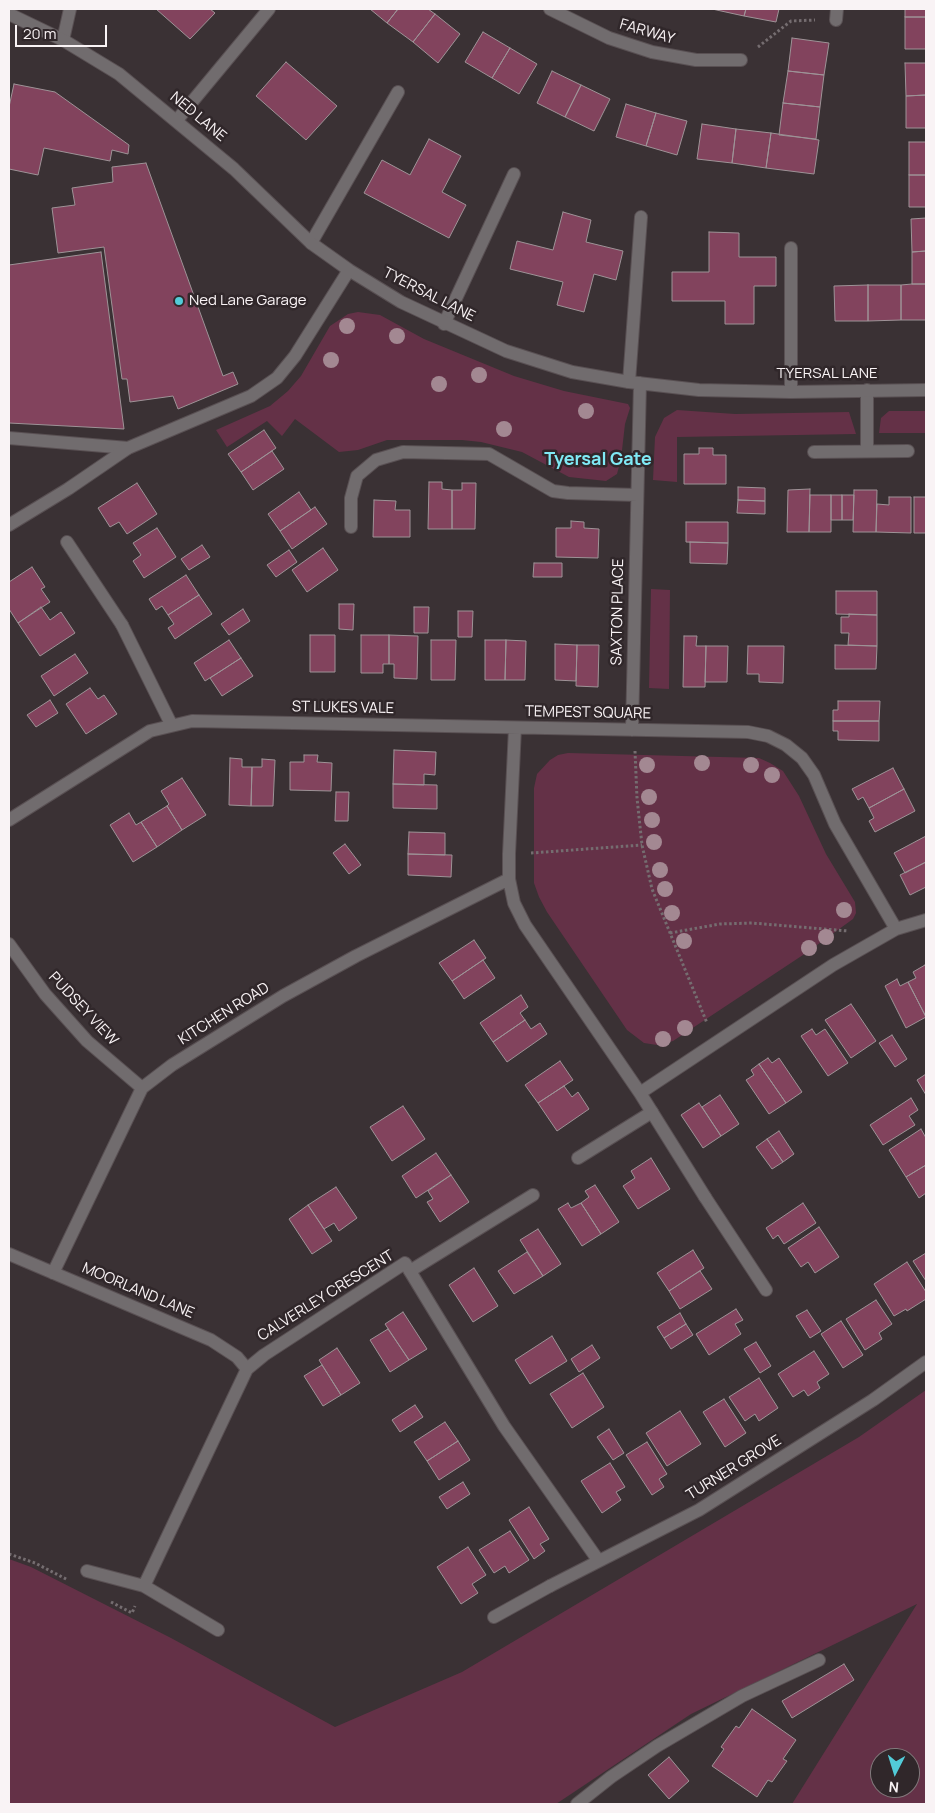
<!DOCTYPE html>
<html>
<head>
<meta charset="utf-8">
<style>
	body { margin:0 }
	#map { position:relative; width:935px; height:1813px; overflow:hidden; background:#3a3134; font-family:Manrope,sans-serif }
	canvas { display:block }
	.frame { position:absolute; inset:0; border:10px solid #f9f3f5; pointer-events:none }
	.north { position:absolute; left:870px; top:1748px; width:50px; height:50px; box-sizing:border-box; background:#30272a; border:1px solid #80797b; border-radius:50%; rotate:185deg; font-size:14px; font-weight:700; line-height:20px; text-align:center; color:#f9f3f5 }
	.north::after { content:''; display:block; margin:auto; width:18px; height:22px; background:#52cbd8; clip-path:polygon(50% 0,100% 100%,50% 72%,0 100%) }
	.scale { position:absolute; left:15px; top:25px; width:92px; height:22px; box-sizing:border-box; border:2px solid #f9f3f5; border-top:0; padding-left:6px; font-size:15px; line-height:18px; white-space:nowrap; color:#f9f3f5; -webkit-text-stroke:4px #30272a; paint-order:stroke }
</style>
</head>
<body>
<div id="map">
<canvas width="935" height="1813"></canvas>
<div class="frame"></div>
<div class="north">N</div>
<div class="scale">20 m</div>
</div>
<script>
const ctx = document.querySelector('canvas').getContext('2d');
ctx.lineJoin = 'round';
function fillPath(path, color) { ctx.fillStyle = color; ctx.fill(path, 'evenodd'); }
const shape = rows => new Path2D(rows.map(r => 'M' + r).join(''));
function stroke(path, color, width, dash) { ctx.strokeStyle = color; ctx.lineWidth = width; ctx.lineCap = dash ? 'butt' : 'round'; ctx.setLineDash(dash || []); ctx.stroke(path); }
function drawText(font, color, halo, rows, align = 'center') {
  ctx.font = font + ' Manrope,sans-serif'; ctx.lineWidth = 5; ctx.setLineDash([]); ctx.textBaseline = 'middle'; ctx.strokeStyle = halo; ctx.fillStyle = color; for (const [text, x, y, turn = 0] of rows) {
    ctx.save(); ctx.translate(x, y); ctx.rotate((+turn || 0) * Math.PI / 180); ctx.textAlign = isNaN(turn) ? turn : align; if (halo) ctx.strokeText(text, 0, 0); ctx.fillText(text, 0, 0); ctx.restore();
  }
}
fillPath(shape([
	[358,312,380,315,424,339,514,376,564,391,628,404,630,408,625,424,621,459,617,474,606,481,569,477,522,452,481,442,462,440,387,440,358,450,339,452,295,419,282,436,267,421,227,447,216,430,270,406,288,391,301,376,330,326,348,314],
	[677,410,735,414,849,412,856,434,677,437,677,482,653,480,655,437,664,418],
	[889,411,926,411,926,433,879,433,881,418],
	[651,589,670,590,669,689,649,688],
	[568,753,759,758,770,763,783,771,799,796,826,854,855,902,856,913,853,919,806,953,673,1041,657,1045,644,1043,627,1030,547,912,539,897,534,883,534,788,537,774,550,760,558,755],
	[926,1390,926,1804,792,1804,917,1604,691,1714,556,1804,9,1804,9,1559,31,1567,171,1638,335,1727,462,1672,859,1437],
	[880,1758,910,1758,910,1788,880,1788]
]), '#643147');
const building = shape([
	[156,9,210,9,215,13,190,39,156,9],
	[370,9,398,9,387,23,370,9],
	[398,9,428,9,435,14,413,42,387,23,398,9],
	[712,9,746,9,744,16,712,9],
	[746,9,779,9,776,22,744,16,746,9],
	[905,9,926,9,926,17,905,17,905,9],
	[435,14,460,34,438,63,413,42,435,14],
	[905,17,926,17,926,49,905,49,905,17],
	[483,32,510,48,492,78,465,62,483,32],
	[792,38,829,43,824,75,788,71,792,38],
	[510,48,537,64,519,94,492,78,510,48],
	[286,62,337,106,306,140,256,96,286,62],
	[905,63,926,63,926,95,906,96,905,63],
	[552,71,581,85,565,117,537,103,552,71],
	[788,71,824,75,820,107,783,103,788,71],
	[14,84,55,92,129,145,128,154,112,150,110,161,44,148,38,175,9,169,9,107,14,84],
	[581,85,610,99,594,131,565,117,581,85],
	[926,95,926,128,906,128,906,96,926,95],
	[783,103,820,107,816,139,779,135,783,103],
	[626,104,656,113,646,146,616,137,626,104],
	[656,113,687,121,677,155,646,146,656,113],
	[702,124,736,129,732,163,697,159,702,124],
	[736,129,771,133,766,168,732,163,736,129],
	[771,133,819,140,814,174,766,168,771,133],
	[429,139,461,156,442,192,466,205,449,238,364,193,382,160,410,175,429,139],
	[909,142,926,142,926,175,909,175,909,142],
	[146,163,223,376,233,372,238,384,178,409,173,396,130,402,127,379,122,379,104,247,58,253,52,208,75,205,72,188,113,182,112,167,146,163],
	[909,175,926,175,926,207,909,207,909,175],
	[563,212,591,220,586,242,623,251,616,280,594,274,584,312,557,305,563,282,510,269,517,241,553,250,563,212],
	[926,218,926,251,912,252,911,219,926,218],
	[709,232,739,233,739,257,776,257,776,286,754,286,754,324,725,324,725,301,672,301,672,272,709,272,709,232],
	[926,251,926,284,912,284,912,252,926,251],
	[101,252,124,429,9,423,9,265,101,252],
	[912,284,926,284,926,320,901,320,901,285,912,284],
	[868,285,901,285,901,320,868,321,868,285],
	[868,285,868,321,835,321,834,286,868,285],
	[264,430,276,448,241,472,228,454,264,430],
	[699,448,713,448,713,455,726,455,726,484,684,484,684,454,699,454,699,448],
	[272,451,284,469,253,490,241,472,272,451],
	[429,482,442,482,442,489,452,490,452,529,428,529,429,482],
	[137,483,157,514,127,534,119,522,110,527,98,508,137,483],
	[462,483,476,483,475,529,452,529,452,490,462,490,462,483],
	[738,487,765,488,765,501,738,500,738,487],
	[810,489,809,532,787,532,788,490,810,489],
	[854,490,877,490,876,532,853,532,854,490],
	[299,492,311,510,280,531,268,514,299,492],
	[810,495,831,495,831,532,809,532,810,495],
	[831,495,842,495,842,520,831,520,831,495],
	[842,495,854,495,853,520,842,520,842,495],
	[889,497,911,497,911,533,876,532,877,504,889,505,889,497],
	[914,497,926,497,926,533,914,533,914,497],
	[374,500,396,501,395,510,410,510,410,537,373,537,374,500],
	[738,500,765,501,765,514,737,513,738,500],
	[315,507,327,524,292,549,280,531,315,507],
	[571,521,584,522,584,528,599,529,598,558,556,557,556,528,571,528,571,521],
	[686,522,728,522,728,543,686,542,686,522],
	[157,528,176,557,144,578,133,561,141,555,133,543,157,528],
	[690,542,728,543,727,564,690,563,690,542],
	[202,545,210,557,189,570,181,559,202,545],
	[323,548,338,570,307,592,292,570,323,548],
	[289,550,297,562,276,577,267,565,289,550],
	[534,563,562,563,562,577,533,577,534,563],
	[32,567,45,587,41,589,50,602,18,623,9,609,9,582,32,567],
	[186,575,199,595,168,615,162,606,156,610,149,599,186,575],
	[836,591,877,591,877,615,836,614,836,591],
	[199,595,212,614,175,639,168,628,174,624,168,615,199,595],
	[339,604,354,604,353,630,339,629,339,604],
	[41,607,50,620,61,612,75,633,40,656,18,623,41,607],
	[414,607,429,607,428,633,414,633,414,607],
	[243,609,250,621,229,635,221,624,243,609],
	[458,611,473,611,472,637,458,637,458,611],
	[849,614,877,615,877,646,848,645,849,633,841,633,841,617,849,617,849,614],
	[310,635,335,635,335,672,310,672,310,635],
	[361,635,389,635,389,664,383,664,383,673,361,673,361,635],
	[389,635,418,636,417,679,394,678,394,664,389,664,389,635],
	[684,636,697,636,696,646,706,646,705,687,683,687,684,636],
	[229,640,241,658,205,681,194,663,229,640],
	[431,640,456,640,455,680,431,680,431,640],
	[485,640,506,640,505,680,485,680,485,640],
	[506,640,526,641,525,680,505,680,506,640],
	[555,644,577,645,576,681,555,680,555,644],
	[577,645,599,645,598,687,576,686,577,645],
	[835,645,877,646,876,669,835,669,835,645],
	[706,646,728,646,727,682,705,682,706,646],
	[748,646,784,646,783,683,759,682,759,674,747,674,748,646],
	[75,654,88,673,54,696,41,676,75,654],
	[241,658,253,676,222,696,210,678,241,658],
	[90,688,98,699,104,695,117,714,86,734,66,704,90,688],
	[50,700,58,713,36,727,27,715,50,700],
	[838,701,880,701,879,721,833,721,833,710,838,710,838,701],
	[833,721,879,721,879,741,838,740,838,731,833,731,833,721],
	[394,750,436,752,435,775,424,774,424,785,393,784,394,750],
	[304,755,318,755,317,762,332,763,331,791,290,790,290,762,304,762,304,755],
	[230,758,242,759,242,767,252,767,251,806,229,805,230,758],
	[262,759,275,760,273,806,251,806,252,767,262,767,262,759],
	[893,768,904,789,869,808,863,797,858,800,852,789,893,768],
	[182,778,206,815,182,830,167,806,169,804,161,791,182,778],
	[393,784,437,785,437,809,393,808,393,784],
	[904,789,915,811,875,832,869,821,874,818,869,808,904,789],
	[336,792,349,792,348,821,335,821,336,792],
	[167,806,182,830,157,847,141,822,167,806],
	[129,813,136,825,141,822,157,847,133,862,110,825,129,813],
	[409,832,445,833,445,855,408,854,409,832],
	[926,836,926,862,905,873,894,853,926,836],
	[345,844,361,865,349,874,333,853,345,844],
	[408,854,452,855,451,877,408,875,408,854],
	[926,862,926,887,910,895,900,875,926,862],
	[474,940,486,958,452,981,439,963,474,940],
	[483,960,495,978,464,999,452,981,483,960],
	[925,965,926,968,926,1017,908,982,916,978,913,972,925,965],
	[897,979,900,986,908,982,926,1017,906,1028,885,986,897,979],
	[521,995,528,1007,520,1013,525,1020,493,1042,480,1023,521,995],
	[851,1004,876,1041,851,1058,825,1020,851,1004],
	[525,1020,531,1029,540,1023,547,1034,507,1062,493,1042,525,1020],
	[812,1029,816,1035,825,1029,848,1063,828,1076,801,1036,812,1029],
	[892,1035,907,1059,895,1067,879,1043,892,1035],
	[768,1058,772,1063,779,1058,802,1092,786,1103,759,1064,768,1058],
	[560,1061,573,1080,538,1103,525,1085,560,1061],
	[759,1064,786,1103,769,1114,746,1080,754,1075,751,1070,759,1064],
	[926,1074,926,1095,917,1080,926,1074],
	[564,1086,572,1097,578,1092,589,1109,557,1131,538,1103,564,1086],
	[720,1095,739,1124,721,1136,702,1107,720,1095],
	[911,1098,918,1110,909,1116,915,1125,883,1145,870,1125,911,1098],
	[699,1103,721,1136,703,1148,681,1115,699,1103],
	[403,1106,425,1139,392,1161,370,1127,403,1106],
	[921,1129,926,1138,926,1165,906,1177,889,1150,921,1129],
	[779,1131,794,1154,783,1162,767,1139,779,1131],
	[767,1139,783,1162,772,1169,756,1147,767,1139],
	[436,1153,451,1175,416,1198,402,1176,436,1153],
	[651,1158,670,1189,638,1209,623,1186,635,1178,631,1171,651,1158],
	[926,1165,926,1193,919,1198,906,1177,926,1165],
	[451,1175,469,1202,440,1222,427,1202,433,1199,428,1191,451,1175],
	[595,1185,619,1222,601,1234,581,1203,589,1197,585,1191,595,1185],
	[336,1187,357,1218,339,1231,334,1223,324,1229,308,1205,336,1187],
	[568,1203,571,1208,581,1203,601,1234,582,1246,558,1209,568,1203],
	[803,1203,816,1223,784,1244,778,1235,773,1239,766,1228,803,1203],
	[308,1205,332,1241,312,1254,289,1219,308,1205],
	[819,1227,839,1257,815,1273,808,1262,801,1267,788,1248,819,1227],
	[538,1229,561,1264,543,1276,520,1240,538,1229],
	[693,1250,704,1268,669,1291,657,1273,693,1250],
	[527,1252,543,1276,514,1294,498,1271,527,1252],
	[926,1253,926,1281,913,1261,926,1253],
	[907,1262,926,1292,926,1299,907,1311,906,1309,894,1316,874,1284,907,1262],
	[474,1268,498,1306,473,1322,449,1285,474,1268],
	[700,1271,712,1289,680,1309,669,1291,700,1271],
	[876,1300,892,1324,879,1333,882,1339,865,1350,846,1319,876,1300],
	[736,1309,743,1320,735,1324,741,1334,709,1355,696,1334,736,1309],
	[807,1310,821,1331,810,1338,796,1316,807,1310],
	[403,1312,427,1349,409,1360,385,1324,403,1312],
	[680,1313,686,1324,664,1338,657,1327,680,1313],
	[841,1321,863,1355,843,1368,821,1334,841,1321],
	[686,1324,693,1335,671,1349,664,1338,686,1324],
	[388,1329,409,1360,390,1372,370,1340,388,1329],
	[552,1336,567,1361,530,1384,515,1360,552,1336],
	[756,1342,771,1366,760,1373,744,1349,756,1342],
	[592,1345,600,1358,579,1372,571,1359,592,1345],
	[337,1348,360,1383,341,1395,319,1360,337,1348],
	[814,1351,829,1374,817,1382,820,1388,808,1396,804,1390,793,1397,778,1374,814,1351],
	[322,1365,341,1395,323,1406,304,1376,322,1365],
	[583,1373,604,1407,572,1428,550,1394,583,1373],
	[759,1378,778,1408,759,1421,755,1414,745,1421,729,1397,759,1378],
	[724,1399,746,1433,725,1447,703,1412,724,1399],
	[415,1405,423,1417,400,1432,392,1420,415,1405],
	[680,1411,701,1444,667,1466,646,1433,680,1411],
	[445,1422,458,1441,427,1461,414,1442,445,1422],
	[609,1429,624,1453,613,1460,597,1437,609,1429],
	[458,1441,470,1460,439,1480,427,1461,458,1441],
	[647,1442,667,1474,659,1479,664,1487,652,1495,626,1455,647,1442],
	[610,1463,625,1487,616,1492,621,1500,602,1513,581,1481,610,1463],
	[463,1482,470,1494,447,1509,439,1497,463,1482],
	[529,1507,549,1539,540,1544,545,1551,534,1559,509,1520,529,1507],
	[510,1531,529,1560,509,1573,505,1566,494,1573,479,1550,510,1531],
	[468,1547,486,1575,472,1584,478,1593,461,1604,437,1567,468,1547],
	[844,1664,854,1680,792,1718,782,1701,844,1664],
	[752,1709,796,1740,783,1759,787,1761,772,1782,768,1780,757,1797,712,1766,724,1749,721,1747,736,1726,739,1728,752,1709],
	[669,1757,689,1781,669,1799,648,1775,669,1757]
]);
fillPath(building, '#82435d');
stroke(building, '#9e9397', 1);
const lane = shape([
	[63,40,70,9],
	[177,120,269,9],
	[311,243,398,92],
	[791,248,791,392],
	[444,324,514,174],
	[629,382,641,217],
	[867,390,867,451],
	[9,438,128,448],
	[814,452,908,451],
	[67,542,122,625],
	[578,1158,652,1112],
	[705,1197,766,1290],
	[410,1271,533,1195],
	[494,1617,550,1586],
	[577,1804,611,1777,657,1746,742,1696,819,1660]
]);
const street = shape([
	[550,9,609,38,652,52,696,60,741,60],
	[9,14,63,40,119,74,234,169,311,243,349,270,401,302,506,351,572,372,629,382,699,390,791,392,926,390],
	[836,20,837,9],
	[9,525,68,489,128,448,251,396,277,378,295,356,349,270],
	[351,527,351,498,357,476,376,460,403,452,489,454,553,491,568,493,637,495],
	[122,625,171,724],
	[515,728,509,854,509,879,514,903,525,925,640,1093,705,1197],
	[632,730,640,383],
	[9,820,150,731,192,721,748,732,768,736,786,745,802,758,814,775,835,824,896,929],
	[9,944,45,994,87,1041,142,1088],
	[640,1093,833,965,896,929,926,920],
	[9,1254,211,1340,237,1357,247,1369],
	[53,1273,142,1088,172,1065,283,996,356,956,509,879],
	[87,1571,144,1586,218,1630],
	[144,1586,247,1369,264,1355,405,1263,504,1426,598,1560],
	[550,1586,699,1510,873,1400,926,1362]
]);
stroke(lane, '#595053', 14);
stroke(street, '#595053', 14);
stroke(shape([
	[758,47,791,21,815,20],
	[635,751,637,798,642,845,652,889,707,1023],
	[531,853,642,845],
	[670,933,720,924,752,923,848,931],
	[9,1554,35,1563,68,1580],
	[111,1602,132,1613,135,1606]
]), '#756d70', 3, [2.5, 2.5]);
stroke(lane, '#716c6e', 12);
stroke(street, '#716c6e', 12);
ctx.fillStyle = '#a38892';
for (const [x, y] of [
	[347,326],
	[397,336],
	[331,360],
	[479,375],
	[439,384],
	[586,411],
	[504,429],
	[702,763],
	[647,765],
	[751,765],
	[772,775],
	[649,797],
	[652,820],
	[654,842],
	[660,870],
	[665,889],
	[844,910],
	[672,913],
	[826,937],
	[684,941],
	[809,948],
	[685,1028],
	[663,1039]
]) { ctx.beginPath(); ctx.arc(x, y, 8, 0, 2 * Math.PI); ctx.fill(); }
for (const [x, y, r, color] of [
	[179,301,5,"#52cbd8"]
]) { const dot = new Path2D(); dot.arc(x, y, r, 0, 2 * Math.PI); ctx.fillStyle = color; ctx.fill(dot); stroke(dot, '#30272a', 2); }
drawText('15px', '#f9f3f5', '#30272a', [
	["FARWAY",647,32,16],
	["NED LANE",198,117,40],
	["TYERSAL LANE",429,295,27],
	["TYERSAL LANE",827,374],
	["SAXTON PLACE",618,612,-89],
	["ST LUKES VALE",343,708,1],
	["TEMPEST SQUARE",588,713,1],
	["PUDSEY VIEW",83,1009,47],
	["KITCHEN ROAD",224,1014,-32],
	["MOORLAND LANE",138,1291,23],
	["CALVERLEY CRESCENT",326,1296,-32],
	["TURNER GROVE",734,1468,-32]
]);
drawText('15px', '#f9f3f5', '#30272a', [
	["Ned Lane Garage",189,301]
], 'left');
drawText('bold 18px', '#80eaf6', '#30272a', [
	["Tyersal Gate",598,460]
]);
</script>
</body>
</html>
